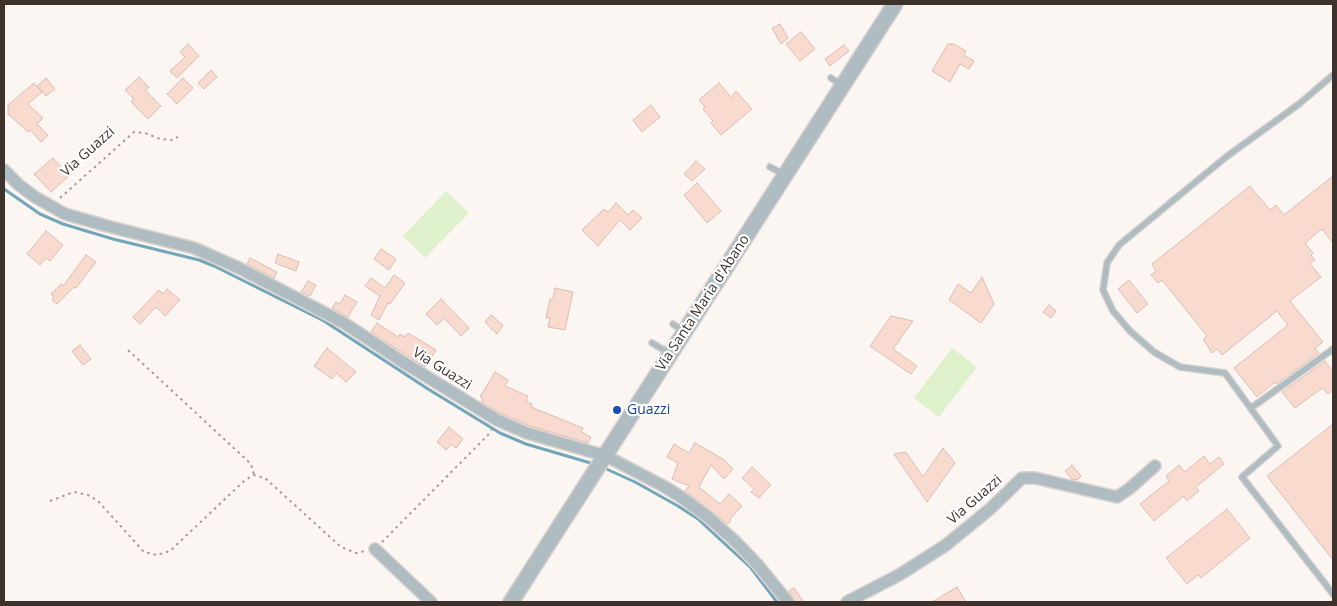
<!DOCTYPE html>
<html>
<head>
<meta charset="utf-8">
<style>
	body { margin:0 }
	#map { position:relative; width:1337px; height:606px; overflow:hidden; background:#fcf6f3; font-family:"Open Sans",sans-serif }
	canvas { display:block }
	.frame { position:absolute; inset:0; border:5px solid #3e322d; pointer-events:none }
</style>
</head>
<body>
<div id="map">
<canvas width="1337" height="606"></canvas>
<div class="frame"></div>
</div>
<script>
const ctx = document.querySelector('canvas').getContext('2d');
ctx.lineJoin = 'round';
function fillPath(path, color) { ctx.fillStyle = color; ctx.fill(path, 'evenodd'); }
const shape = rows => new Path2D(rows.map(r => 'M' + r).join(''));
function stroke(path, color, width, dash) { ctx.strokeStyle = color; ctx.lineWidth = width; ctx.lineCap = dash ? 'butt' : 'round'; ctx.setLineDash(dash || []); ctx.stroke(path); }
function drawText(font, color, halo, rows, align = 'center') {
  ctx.font = font + ' "Open Sans",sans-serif'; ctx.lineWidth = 4.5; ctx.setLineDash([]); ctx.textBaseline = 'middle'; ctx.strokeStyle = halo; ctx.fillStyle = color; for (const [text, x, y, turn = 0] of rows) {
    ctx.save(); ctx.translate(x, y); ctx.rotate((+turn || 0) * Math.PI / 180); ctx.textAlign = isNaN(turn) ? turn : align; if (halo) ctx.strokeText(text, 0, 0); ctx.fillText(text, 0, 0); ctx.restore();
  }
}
fillPath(shape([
	[446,191,469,213,425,258,403,236],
	[952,348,977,367,939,417,914,398]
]), '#def1cc');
stroke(shape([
	[4,189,40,214,63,224,113,239,199,260,214,266,324,321,428,389,500,433,526,444,594,464],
	[602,467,635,482,678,506,698,519,751,568,777,602]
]), '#74a6ba', 3);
const building = shape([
	[780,24,788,38,781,44,772,28,780,24],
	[801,32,815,49,800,61,786,44,801,32],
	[188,44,199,56,177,78,170,71,185,57,180,52,188,44],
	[948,44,954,44,966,51,964,55,974,61,969,69,960,64,950,82,932,71,948,44],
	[844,45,849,51,830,66,825,59,844,45],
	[211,70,217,77,204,89,198,83,211,70],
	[139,77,149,87,145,90,161,106,148,119,131,102,134,99,125,90,139,77],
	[46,78,55,89,46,96,37,86,46,78],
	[183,78,193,88,177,104,167,94,183,78],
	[34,83,42,92,28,104,43,118,37,124,48,135,41,142,30,130,28,132,8,114,8,105,34,83],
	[719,83,731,97,736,91,752,109,721,135,711,123,713,121,703,109,705,107,699,100,719,83],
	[651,105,660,117,642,132,633,120,651,105],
	[53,158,69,176,51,192,34,174,53,158],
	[696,161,705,169,692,181,684,174,696,161],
	[1333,176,1333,243,1322,229,1305,243,1313,253,1311,255,1315,260,1310,264,1321,277,1290,301,1323,342,1315,348,1319,353,1276,384,1275,382,1257,397,1234,368,1288,325,1277,311,1222,355,1217,349,1212,353,1203,339,1207,336,1162,280,1158,283,1151,275,1156,271,1152,264,1250,186,1270,210,1276,205,1284,215,1333,176],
	[697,183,721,211,707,223,684,195,697,183],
	[616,203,628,215,633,210,642,218,630,230,620,220,598,246,582,230,604,209,608,212,616,203],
	[46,231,63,245,50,261,46,258,40,265,27,254,46,231],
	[381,249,396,259,389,270,374,259,381,249],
	[278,254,299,262,296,271,275,263,278,254],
	[86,255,96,262,76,288,74,287,57,304,52,300,54,297,51,294,61,284,63,286,86,255],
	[250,258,277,272,274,278,247,264,250,258],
	[394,275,405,283,390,304,388,303,379,320,371,315,380,296,365,286,371,278,385,288,394,275],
	[982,277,994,304,981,323,949,300,958,284,971,293,982,277],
	[1129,280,1148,304,1137,313,1118,289,1129,280],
	[308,281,316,285,310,296,301,292,308,281],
	[555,288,573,292,565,330,548,327,550,318,546,318,550,299,553,299,555,288],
	[167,289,180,300,165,316,156,307,140,324,133,317,159,290,163,294,167,289],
	[345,295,357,302,348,317,332,308,336,302,340,304,345,295],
	[441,299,469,328,461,336,444,318,437,325,426,314,441,299],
	[1049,305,1056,311,1051,318,1043,312,1049,305],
	[491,315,503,325,497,334,485,322,491,315],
	[891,316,913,321,893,349,917,366,911,374,870,346,891,316],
	[377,323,398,337,400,334,405,337,408,333,436,350,425,367,371,332,377,323],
	[80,345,91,359,83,365,72,351,80,345],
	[327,348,356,372,346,382,336,373,332,379,314,366,327,348],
	[1325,361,1333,372,1333,390,1328,394,1322,388,1295,408,1282,392,1325,361],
	[495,372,508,380,505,386,528,396,526,402,532,404,531,407,583,428,581,432,591,437,588,443,530,426,500,413,481,402,483,399,480,397,495,372],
	[1333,424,1333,560,1267,476,1333,424],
	[449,427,463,439,456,448,451,444,446,450,437,442,449,427],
	[695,443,723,459,733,469,724,479,711,465,699,487,720,504,729,494,742,506,730,519,731,520,728,524,685,491,689,486,672,479,678,463,667,457,674,444,689,453,695,443],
	[943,448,955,463,927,502,894,454,906,452,923,477,943,448],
	[1204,456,1210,464,1219,457,1224,464,1196,487,1199,491,1187,501,1184,496,1154,521,1140,504,1169,481,1166,476,1179,465,1185,472,1204,456],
	[1072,465,1081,476,1077,480,1072,479,1065,471,1072,465],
	[752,467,771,485,759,498,751,492,754,489,742,478,752,467],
	[1227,509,1250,538,1201,578,1198,575,1187,584,1166,558,1227,509],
	[957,587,966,602,932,602,957,587],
	[794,588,804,602,795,602,789,591,794,588]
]);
fillPath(building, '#f9dace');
stroke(building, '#dbbcb1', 1);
const service = shape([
	[1333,75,1299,104,1226,157,1119,245,1107,263,1103,290,1113,311,1130,331,1154,352,1180,367,1225,373,1278,446,1242,477,1333,594],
	[831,78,842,85],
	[770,167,785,175],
	[673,324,683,331],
	[652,343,669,353],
	[1251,408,1333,349]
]);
const minor = shape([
	[4,170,19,185,35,197,65,214,107,226,194,248,239,268,344,323,403,362,497,420,527,433,606,456,665,487,681,497,708,517,735,541,757,564,788,602],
	[375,549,431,602],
	[847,602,899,575,946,545,990,509,1022,478,1035,478,1117,497,1129,489,1155,466]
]);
const tertiary = shape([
	[511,602,895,4]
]);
stroke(service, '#dad3cf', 8);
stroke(minor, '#dad3cf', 14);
stroke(tertiary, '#dad3cf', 18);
stroke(shape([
	[60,198,134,132,145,133,160,139,172,140,178,137],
	[128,350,251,464,254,475],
	[50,501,74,492,88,495,98,501,144,552,157,555,170,551,245,480,254,475,265,478,341,547,356,553,365,551],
	[382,542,488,435,492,429]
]), '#a49b97', 2, [2.5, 4]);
stroke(service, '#afbdc3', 5.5);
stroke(minor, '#afbdc3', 11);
stroke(tertiary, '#afbdc3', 15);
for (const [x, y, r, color] of [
	[617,410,5,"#1a4fb4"]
]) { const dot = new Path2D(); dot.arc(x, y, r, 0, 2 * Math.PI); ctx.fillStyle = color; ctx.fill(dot); stroke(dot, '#fff', 2); }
drawText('14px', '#3e322d', '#fff', [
	["Via Guazzi",88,152,-42],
	["Via Santa Maria d'Abano",703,303,-57],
	["Via Guazzi",442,369,32],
	["Via Guazzi",975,500,-41]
]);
drawText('14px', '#164399', '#fff', [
	["Guazzi",627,410]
], 'left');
</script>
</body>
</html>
